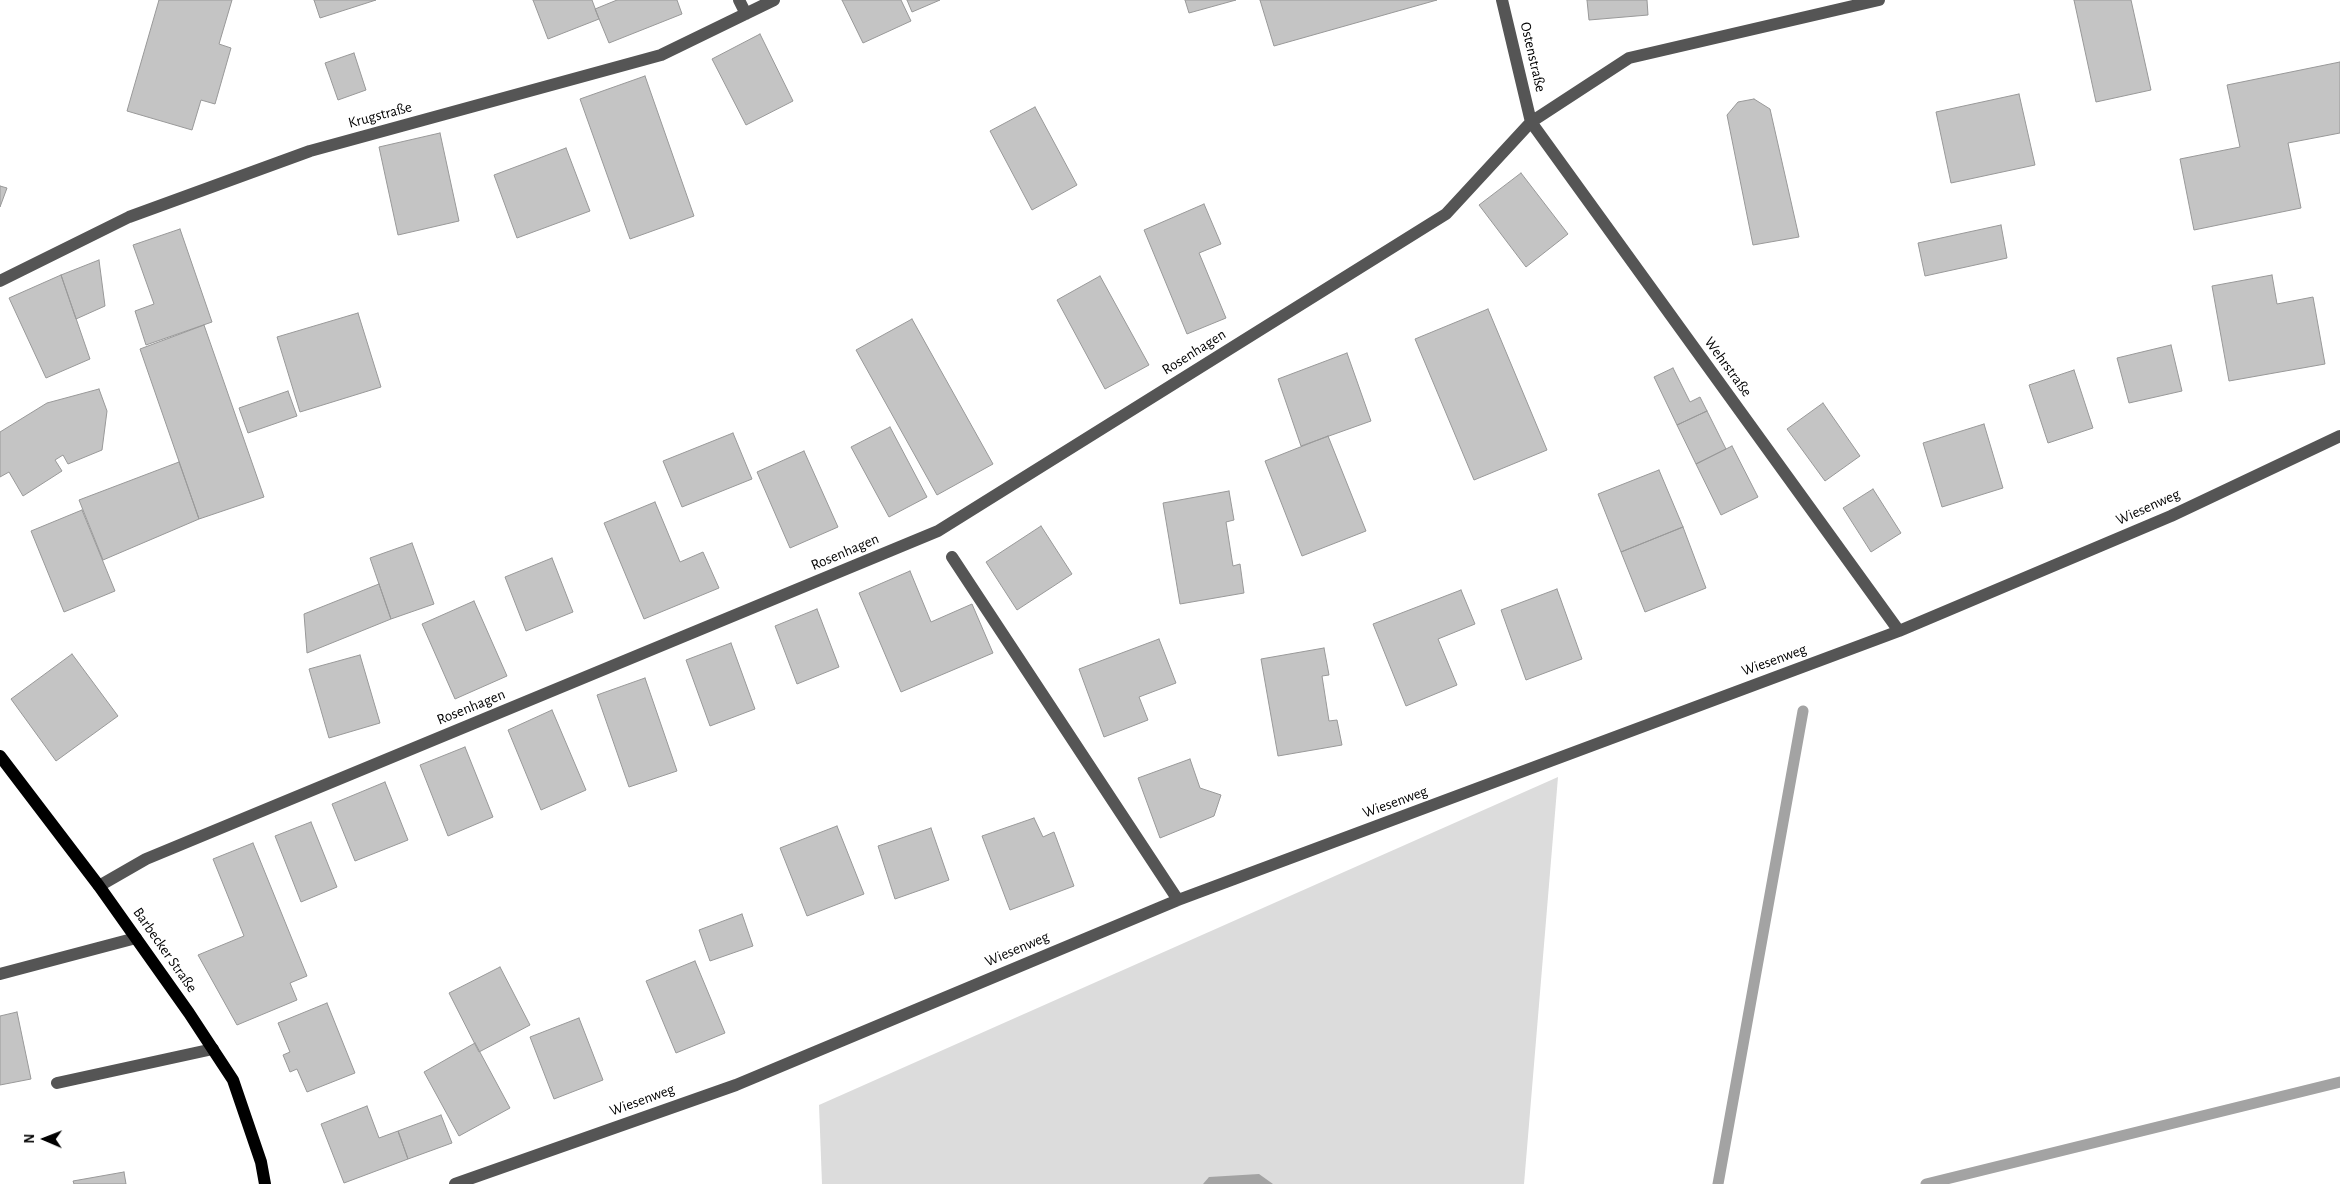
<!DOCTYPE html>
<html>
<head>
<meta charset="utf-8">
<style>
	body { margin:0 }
	#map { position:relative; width:2340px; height:1184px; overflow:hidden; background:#fff; font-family:"Alegreya Sans",sans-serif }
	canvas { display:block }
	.north { position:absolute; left:20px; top:1114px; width:50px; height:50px; -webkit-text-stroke:4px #fff; paint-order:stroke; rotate:271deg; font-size:14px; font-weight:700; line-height:20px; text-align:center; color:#000 }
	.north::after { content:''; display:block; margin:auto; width:18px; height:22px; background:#000; clip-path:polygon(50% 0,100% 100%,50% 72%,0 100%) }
</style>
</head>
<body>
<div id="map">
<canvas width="2340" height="1184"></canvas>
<div class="north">N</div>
</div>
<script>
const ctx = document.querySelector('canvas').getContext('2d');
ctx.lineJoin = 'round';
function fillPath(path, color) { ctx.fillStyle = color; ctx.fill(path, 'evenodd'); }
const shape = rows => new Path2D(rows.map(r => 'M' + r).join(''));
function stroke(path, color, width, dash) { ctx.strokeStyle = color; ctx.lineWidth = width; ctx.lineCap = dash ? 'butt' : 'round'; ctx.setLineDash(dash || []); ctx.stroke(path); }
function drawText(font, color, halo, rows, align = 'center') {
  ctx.font = font + ' "Alegreya Sans",sans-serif'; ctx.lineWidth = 4; ctx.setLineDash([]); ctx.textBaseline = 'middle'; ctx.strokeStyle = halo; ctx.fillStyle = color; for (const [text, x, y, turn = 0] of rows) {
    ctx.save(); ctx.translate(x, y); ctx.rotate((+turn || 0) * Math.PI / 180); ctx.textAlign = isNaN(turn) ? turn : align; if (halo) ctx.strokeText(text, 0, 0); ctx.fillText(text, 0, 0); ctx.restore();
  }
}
fillPath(shape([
	[1558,777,1524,1184,822,1184,819,1105]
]), '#dcdcdc');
fillPath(shape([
	[1259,1174,1273,1184,1203,1184,1209,1177]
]), '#a3a3a3');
stroke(shape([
	[1718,1184,1803,711],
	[1926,1184,2340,1082]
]), '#a3a3a3', 11);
const building = shape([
	[159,0,232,0,219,44,231,48,215,104,201,100,192,130,127,111,159,0],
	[314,0,376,0,320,18,314,0],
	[533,0,592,0,599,19,548,39,533,0],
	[617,0,677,0,682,14,609,43,595,9,617,0],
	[842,0,901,0,911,21,863,43,842,0],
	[907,0,940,0,912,12,907,0],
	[1185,0,1236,0,1189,13,1185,0],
	[1260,0,1437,0,1274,46,1260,0],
	[1587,0,1647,0,1648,15,1589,20,1587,0],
	[2074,0,2131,0,2151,90,2096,102,2074,0],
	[760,34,793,101,746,125,712,59,760,34],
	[354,53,366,90,338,100,325,63,354,53],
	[2340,62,2340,133,2288,143,2301,208,2194,230,2180,159,2240,147,2227,85,2340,62],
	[645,76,694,216,630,239,580,99,645,76],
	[2019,94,2035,165,1951,183,1936,112,2019,94],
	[1754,99,1770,109,1799,237,1753,245,1727,115,1738,102,1754,99],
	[1035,107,1077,185,1032,210,990,131,1035,107],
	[440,133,459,221,398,235,379,147,440,133],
	[566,148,590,211,517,238,494,175,566,148],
	[1521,173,1568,234,1526,267,1479,205,1521,173],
	[0,186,7,188,0,207,0,186],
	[1204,204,1221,244,1199,253,1226,318,1187,334,1144,230,1204,204],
	[2001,225,2007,258,1925,276,1918,243,2001,225],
	[180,229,212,322,146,345,135,311,154,304,133,245,180,229],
	[99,260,105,306,76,319,61,275,99,260],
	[61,275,90,359,46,378,9,298,61,275],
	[2272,275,2277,304,2313,297,2325,364,2229,381,2212,286,2272,275],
	[1100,276,1149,365,1105,389,1057,300,1100,276],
	[1488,309,1547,450,1474,480,1415,339,1488,309],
	[358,313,381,387,300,412,277,337,358,313],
	[912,319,993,464,937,495,856,350,912,319],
	[204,325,264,497,199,519,140,349,204,325],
	[2171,345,2182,391,2129,403,2117,358,2171,345],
	[1347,353,1371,421,1301,446,1278,379,1347,353],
	[1673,368,1690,402,1700,397,1707,411,1677,425,1654,377,1673,368],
	[2074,370,2093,428,2048,443,2029,385,2074,370],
	[99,389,107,411,102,450,68,464,63,455,55,460,62,471,23,496,9,472,0,477,0,432,47,403,99,389],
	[288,391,297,416,248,433,239,408,288,391],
	[1823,403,1860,456,1825,481,1787,429,1823,403],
	[1707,411,1726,449,1696,464,1677,425,1707,411],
	[1984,424,2003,488,1942,507,1923,443,1984,424],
	[890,427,927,497,889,517,851,447,890,427],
	[733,433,752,479,682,507,663,461,733,433],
	[1328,436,1366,531,1302,556,1265,461,1328,436],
	[1732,446,1758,497,1721,515,1696,464,1732,446],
	[804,451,838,527,790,548,757,472,804,451],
	[179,462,199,519,103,560,79,500,179,462],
	[1659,470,1683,527,1621,552,1598,494,1659,470],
	[1873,489,1901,533,1871,552,1843,508,1873,489],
	[1229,491,1234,520,1226,522,1233,566,1240,564,1244,593,1180,604,1163,503,1229,491],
	[655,502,680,562,703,552,719,588,644,619,604,523,655,502],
	[82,510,115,591,64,612,31,531,82,510],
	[1041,526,1072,574,1017,610,986,562,1041,526],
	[1683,527,1706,588,1645,612,1621,552,1683,527],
	[412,543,434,604,391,619,370,558,412,543],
	[552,558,573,612,526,631,505,577,552,558],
	[910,571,931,622,972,604,993,653,901,692,859,593,910,571],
	[379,584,391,619,307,653,304,614,379,584],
	[1557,589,1582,659,1526,680,1501,610,1557,589],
	[1461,590,1475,624,1438,639,1457,685,1406,706,1373,624,1461,590],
	[474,601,507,676,455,699,422,624,474,601],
	[817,609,839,667,797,684,775,626,817,609],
	[1159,639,1176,683,1139,697,1148,720,1104,737,1079,669,1159,639],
	[731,643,755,709,710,726,686,660,731,643],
	[1324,648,1329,675,1322,676,1329,721,1337,720,1342,745,1278,756,1261,659,1324,648],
	[72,654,118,716,56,761,11,699,72,654],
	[360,655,380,723,329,738,309,669,360,655],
	[645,678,677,771,629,787,597,695,645,678],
	[552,710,586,790,541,810,508,730,552,710],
	[465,747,493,817,448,836,420,765,465,747],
	[1190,759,1200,788,1221,795,1214,816,1160,838,1138,778,1190,759],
	[385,782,408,840,355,861,332,804,385,782],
	[1034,818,1043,837,1054,832,1074,886,1010,910,982,836,1034,818],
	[311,822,337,887,301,902,275,836,311,822],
	[837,826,864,894,807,916,780,848,837,826],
	[931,828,949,880,895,899,878,846,931,828],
	[253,843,307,976,290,983,297,1000,237,1025,198,955,244,936,213,859,253,843],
	[742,914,753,946,710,961,699,930,742,914],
	[695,961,725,1033,676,1053,646,981,695,961],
	[500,967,530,1025,479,1052,449,993,500,967],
	[327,1003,355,1073,307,1092,297,1069,290,1072,283,1055,290,1052,278,1023,327,1003],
	[17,1012,31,1079,0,1085,0,1016,17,1012],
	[579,1018,603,1080,554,1099,530,1037,579,1018],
	[475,1043,510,1108,459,1136,424,1072,475,1043],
	[367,1106,379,1138,398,1131,408,1159,344,1183,321,1124,367,1106],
	[441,1115,452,1143,408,1159,398,1131,441,1115],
	[124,1172,126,1184,74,1184,73,1181,124,1172]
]);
fillPath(building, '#c4c4c4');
stroke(building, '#999', 1);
stroke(shape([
	[739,0,746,14],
	[1502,0,1531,122,1899,631],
	[0,281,129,217,310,151,661,55,774,0],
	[952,557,1178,900],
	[99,886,146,859,938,531,1446,214,1531,122,1629,58,1879,0],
	[0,974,136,938],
	[57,1083,213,1049],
	[455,1184,736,1085,1178,900,1899,631,2171,516,2340,436]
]), '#555', 12);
stroke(shape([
	[0,756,99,886,189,1013,233,1080,261,1162,265,1184]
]), '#000', 12);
drawText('15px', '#000', '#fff', [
	["Ostenstraße",1533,57,77],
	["Krugstraße",380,115,-15],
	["Rosenhagen",1194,352,-32],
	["Wehrstraße",1728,367,54],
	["Wiesenweg",2148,507,-24],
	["Rosenhagen",845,552,-23],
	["Wiesenweg",1774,660,-20],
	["Rosenhagen",471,707,-22],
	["Wiesenweg",1395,802,-20],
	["Wiesenweg",1017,949,-23],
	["Barbecker Straße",165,950,55],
	["Wiesenweg",642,1100,-20]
]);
</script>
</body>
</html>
